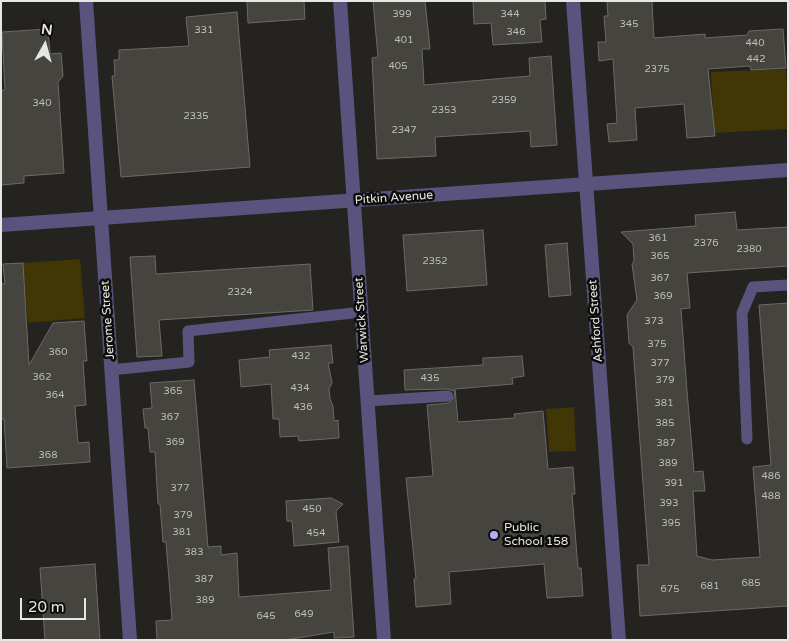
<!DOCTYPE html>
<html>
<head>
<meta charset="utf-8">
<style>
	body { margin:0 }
	#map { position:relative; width:789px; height:641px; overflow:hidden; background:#24231f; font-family:"Varela Round",sans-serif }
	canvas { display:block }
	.frame { position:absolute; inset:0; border:2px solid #e6e6e3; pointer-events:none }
	.north { position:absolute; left:20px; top:20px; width:50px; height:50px; -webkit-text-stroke:4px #0d0c0b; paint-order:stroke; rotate:7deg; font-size:14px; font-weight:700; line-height:20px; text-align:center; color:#e6e6e3 }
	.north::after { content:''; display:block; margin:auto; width:18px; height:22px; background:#e6e6e3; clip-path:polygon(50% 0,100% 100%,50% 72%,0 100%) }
	.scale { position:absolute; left:20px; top:598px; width:66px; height:22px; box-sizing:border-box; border:2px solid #e6e6e3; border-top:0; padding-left:6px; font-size:15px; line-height:18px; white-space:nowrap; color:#e6e6e3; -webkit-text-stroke:4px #0d0c0b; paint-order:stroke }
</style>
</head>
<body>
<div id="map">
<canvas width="789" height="641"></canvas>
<div class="frame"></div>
<div class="north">N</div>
<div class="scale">20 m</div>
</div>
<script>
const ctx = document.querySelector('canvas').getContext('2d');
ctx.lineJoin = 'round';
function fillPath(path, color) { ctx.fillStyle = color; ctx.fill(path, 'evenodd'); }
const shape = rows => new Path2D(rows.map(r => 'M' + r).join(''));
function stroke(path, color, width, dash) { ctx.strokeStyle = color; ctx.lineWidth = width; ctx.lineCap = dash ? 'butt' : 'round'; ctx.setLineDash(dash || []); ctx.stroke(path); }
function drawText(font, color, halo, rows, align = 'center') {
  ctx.font = font + ' "Varela Round",sans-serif'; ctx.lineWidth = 5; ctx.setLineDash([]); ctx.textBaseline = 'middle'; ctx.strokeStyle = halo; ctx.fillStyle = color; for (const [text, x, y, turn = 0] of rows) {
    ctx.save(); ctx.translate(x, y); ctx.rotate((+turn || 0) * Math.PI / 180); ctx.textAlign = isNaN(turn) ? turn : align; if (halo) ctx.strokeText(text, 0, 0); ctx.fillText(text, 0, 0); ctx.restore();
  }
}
fillPath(shape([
	[786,69,788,129,714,133,711,72],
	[80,259,85,318,28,323,23,263],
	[574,407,576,451,549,452,546,409]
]), '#413605');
const building = shape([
	[247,1,304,1,305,19,248,23,247,1],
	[373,1,425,1,430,49,422,49,424,85,530,76,529,58,551,56,557,145,531,147,530,131,435,137,436,156,377,159,372,58,378,57,373,1],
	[473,1,545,1,546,19,540,20,542,42,493,45,491,23,474,24,473,1],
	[607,1,652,1,654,38,705,34,705,38,747,35,749,31,783,29,786,68,751,70,750,66,708,69,715,136,687,138,684,104,635,108,637,140,609,142,607,124,617,123,613,59,599,61,598,42,606,42,604,16,608,16,607,1],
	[237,12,250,167,121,177,112,76,115,76,114,60,119,60,119,50,189,46,186,17,237,12],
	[48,29,50,54,61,53,63,76,58,82,64,173,24,176,24,183,1,185,1,90,5,90,2,32,48,29],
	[735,212,737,230,788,227,788,266,687,273,690,308,681,309,687,391,694,472,703,471,705,491,693,491,697,556,712,560,760,557,753,467,771,465,759,305,788,303,788,606,640,616,637,565,649,565,633,347,629,343,627,315,637,300,632,264,634,261,633,244,621,232,696,226,695,215,735,212],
	[483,230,487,285,407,291,403,235,483,230],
	[567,243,571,295,549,297,545,245,567,243],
	[155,256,156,274,310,264,313,310,159,320,162,356,137,357,130,257,155,256],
	[23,263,29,365,53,323,84,321,87,361,83,361,86,405,75,406,78,443,89,442,90,462,7,468,4,419,1,419,1,284,5,284,3,264,23,263],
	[331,345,333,363,328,363,332,383,329,389,330,399,333,406,334,421,338,420,339,438,299,441,298,436,280,437,279,419,273,419,271,384,241,387,239,360,270,357,269,350,331,345],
	[522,356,524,376,512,378,513,384,455,389,458,422,515,418,514,414,543,411,548,469,573,467,575,494,572,494,578,568,581,568,583,596,547,598,544,564,449,572,451,604,416,607,414,579,416,579,406,478,433,476,427,405,449,403,455,396,454,391,448,389,405,390,404,370,483,365,483,358,522,356],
	[194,380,208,547,221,546,221,555,237,553,239,597,331,590,328,548,348,546,354,637,334,638,334,632,285,640,157,640,156,621,172,620,170,592,166,542,163,542,160,504,158,504,155,452,150,452,148,428,145,428,143,409,152,408,150,383,194,380],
	[331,498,343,504,336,511,339,542,294,546,292,521,287,521,286,501,331,498],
	[95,564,100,640,45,640,40,568,95,564]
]);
fillPath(building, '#45443f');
stroke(building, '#6b6a66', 1);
stroke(shape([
	[111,370,189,362,188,331,362,312],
	[368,401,448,396],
	[747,439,742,313,753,287,788,285]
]), '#59537d', 11);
stroke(shape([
	[86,1,130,640],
	[340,1,384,640],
	[573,1,619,640]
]), '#59537d', 14);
stroke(shape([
	[1,225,788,170]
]), '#59537d', 14);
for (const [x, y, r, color] of [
	[494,535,5,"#b7abf8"]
]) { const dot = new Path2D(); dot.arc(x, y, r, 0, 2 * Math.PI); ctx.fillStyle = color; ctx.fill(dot); stroke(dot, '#0d0c0b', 2); }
drawText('10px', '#bebeba', null, [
	["399",402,14],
	["344",510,14],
	["345",629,24],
	["331",204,30],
	["346",516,32],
	["401",404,40],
	["440",755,43],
	["442",756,59],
	["405",398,66],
	["2375",657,69],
	["2359",504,100],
	["340",42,103],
	["2353",444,110],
	["2335",196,116],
	["2347",404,130],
	["361",658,238],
	["2376",706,243],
	["2380",749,249],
	["365",660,256],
	["2352",435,261],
	["367",660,278],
	["2324",240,292],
	["369",663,296],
	["373",654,321],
	["375",657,344],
	["360",58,352],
	["432",301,356],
	["377",660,363],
	["362",42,377],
	["435",430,378],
	["379",665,380],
	["434",300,388],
	["365",173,391],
	["364",55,395],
	["381",664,403],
	["436",303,407],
	["367",170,417],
	["385",665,423],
	["369",175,442],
	["387",666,443],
	["368",48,455],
	["389",668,463],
	["486",771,476],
	["391",674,483],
	["377",180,488],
	["488",771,496],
	["393",669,503],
	["450",312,509],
	["379",183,515],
	["395",671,523],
	["381",182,532],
	["454",316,533],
	["383",194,552],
	["387",204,579],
	["685",751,583],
	["681",710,586],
	["675",670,589],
	["389",205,600],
	["649",304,614],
	["645",266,616]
]);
drawText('12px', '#e6e6e3', '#0d0c0b', [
	["Pitkin Avenue",394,198,-4],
	["Jerome Street",108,320,-94],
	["Warwick Street",362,320,-94],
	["Ashford Street",596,321,-94]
]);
drawText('12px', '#e6e6e3', '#0d0c0b', [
	["Public",504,528],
	["School 158",504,542]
], 'left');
</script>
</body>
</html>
